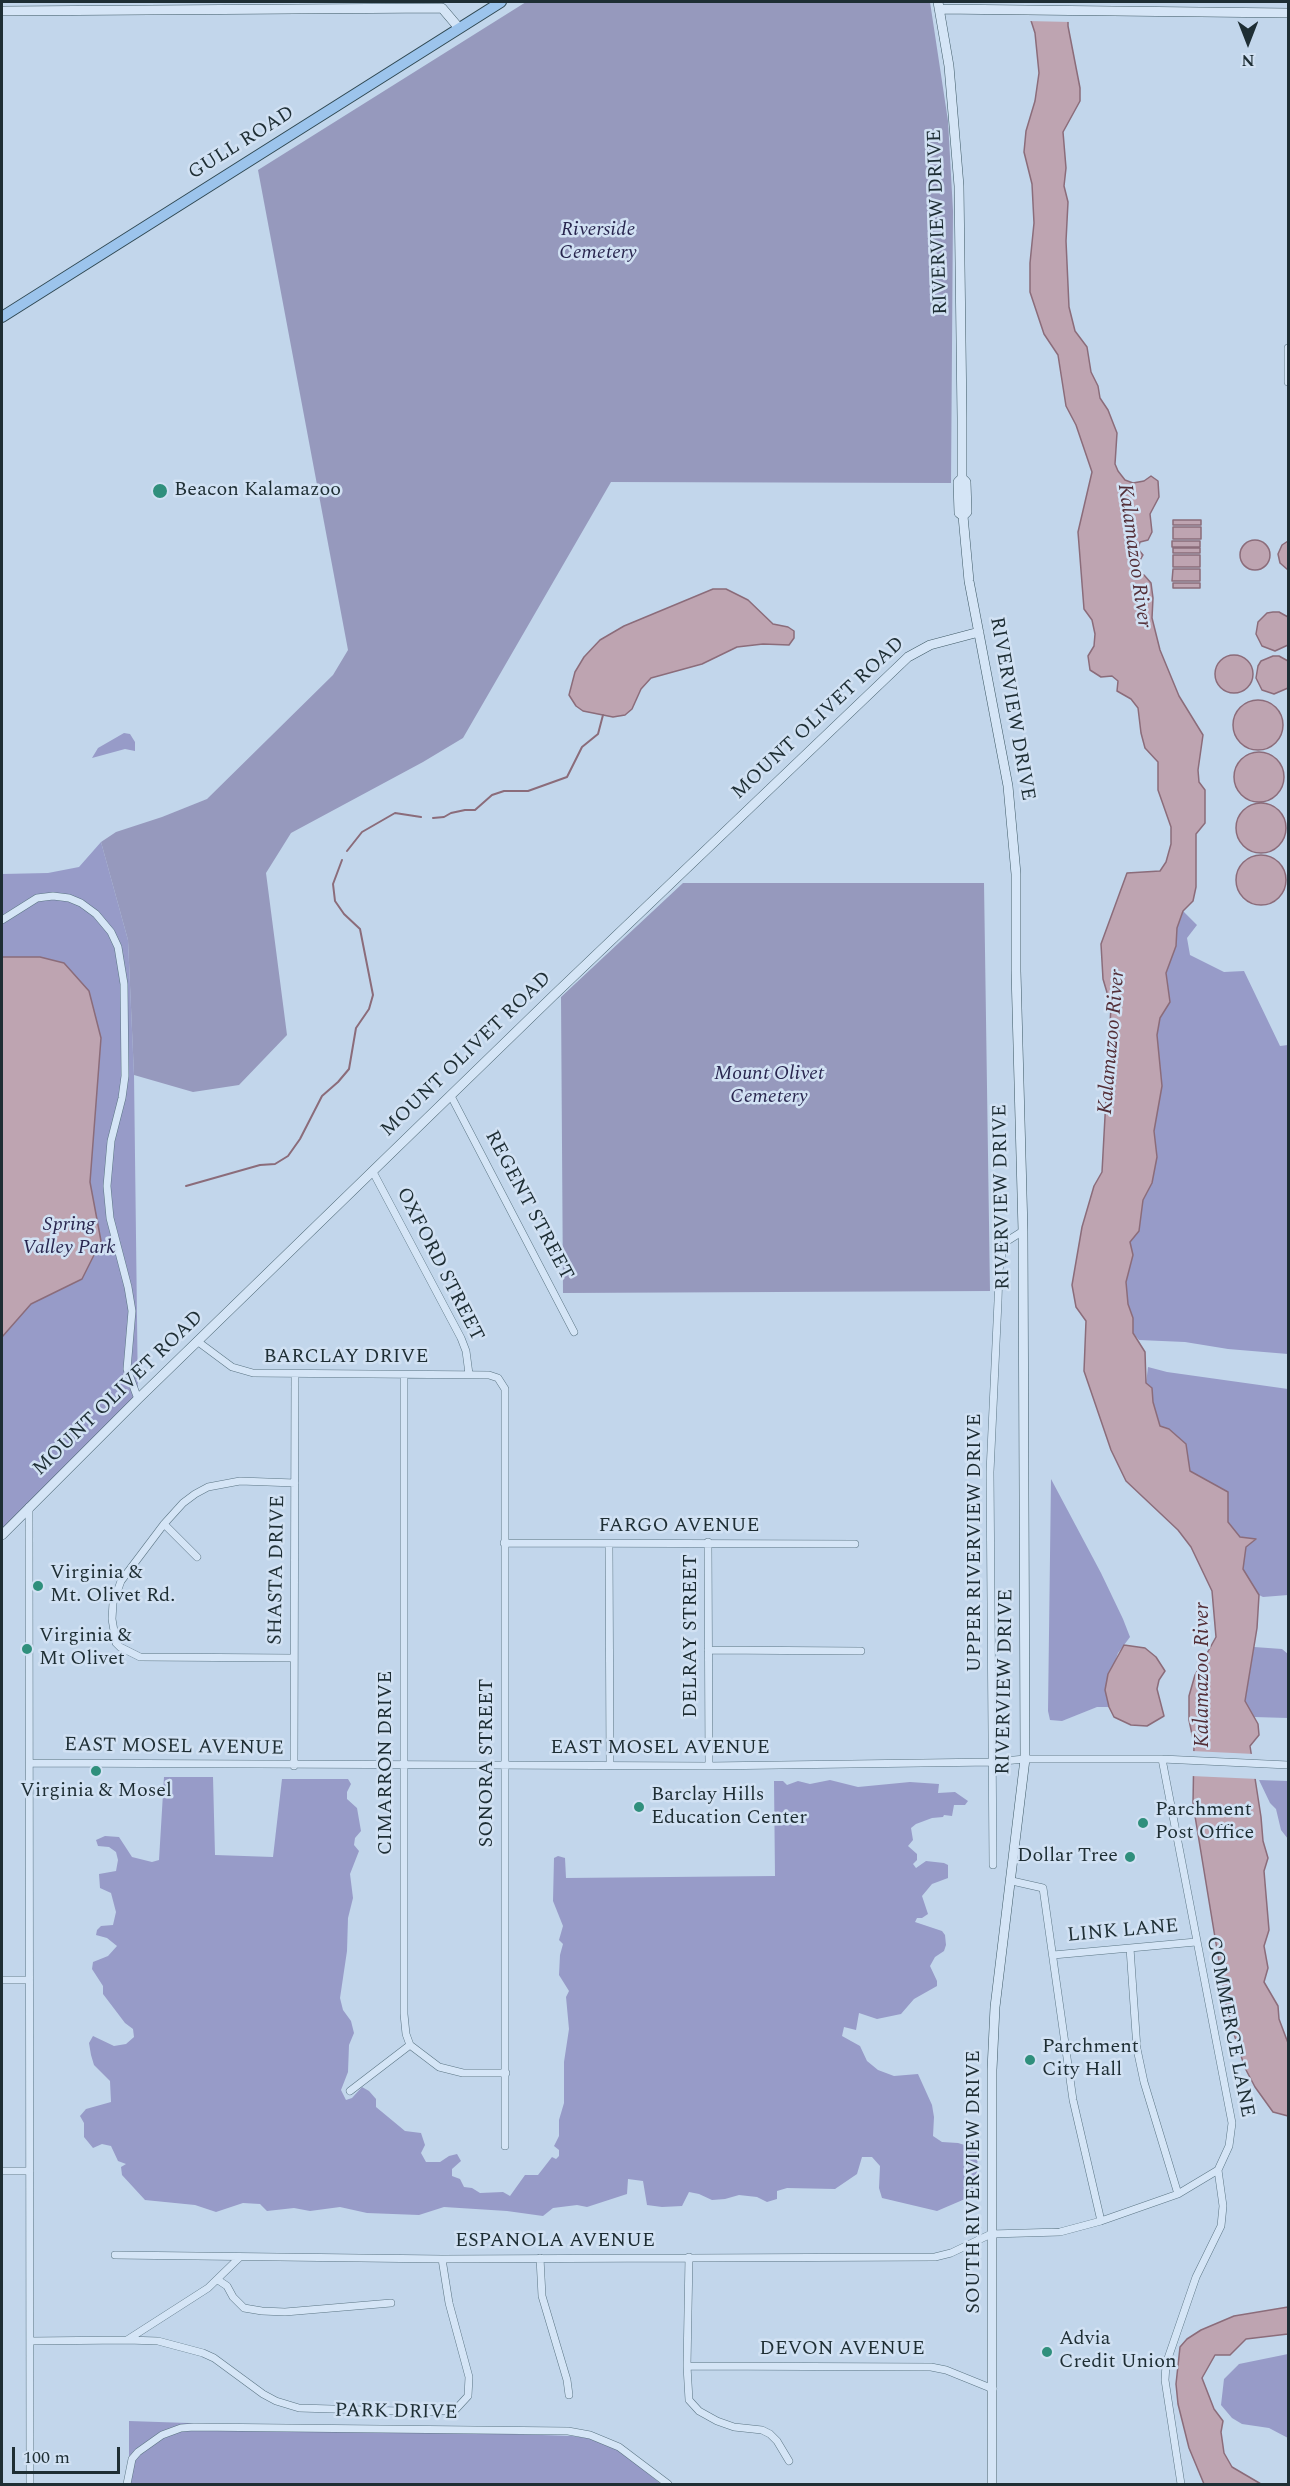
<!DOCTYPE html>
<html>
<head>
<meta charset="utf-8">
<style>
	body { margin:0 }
	#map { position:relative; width:1290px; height:2486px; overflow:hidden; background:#c2d6eb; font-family:Spectral,serif }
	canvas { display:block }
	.frame { position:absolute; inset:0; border:3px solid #1e2e34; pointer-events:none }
	.north { position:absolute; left:1218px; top:12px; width:60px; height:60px; -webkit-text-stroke:4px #d1e1f3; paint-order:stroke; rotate:180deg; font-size:16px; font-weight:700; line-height:24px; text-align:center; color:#1e2e34 }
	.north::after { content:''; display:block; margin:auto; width:21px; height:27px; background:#1e2e34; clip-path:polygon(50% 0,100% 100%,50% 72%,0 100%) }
	.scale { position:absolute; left:12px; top:2447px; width:108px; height:27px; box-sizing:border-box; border:3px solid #1e2e34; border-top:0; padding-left:8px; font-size:18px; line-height:21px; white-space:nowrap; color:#1e2e34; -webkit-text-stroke:4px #d1e1f3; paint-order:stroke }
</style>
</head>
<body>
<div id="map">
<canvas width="1290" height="2486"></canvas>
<div class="frame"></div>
<div class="north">N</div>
<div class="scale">100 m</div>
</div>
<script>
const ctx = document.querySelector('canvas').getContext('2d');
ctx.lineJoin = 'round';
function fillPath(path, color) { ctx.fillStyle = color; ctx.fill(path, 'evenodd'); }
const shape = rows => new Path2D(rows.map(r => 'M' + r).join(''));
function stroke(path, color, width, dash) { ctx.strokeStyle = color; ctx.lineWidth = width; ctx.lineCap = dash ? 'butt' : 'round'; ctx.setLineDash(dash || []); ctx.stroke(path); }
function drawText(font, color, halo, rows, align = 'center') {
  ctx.font = font + ' Spectral,serif'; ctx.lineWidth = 5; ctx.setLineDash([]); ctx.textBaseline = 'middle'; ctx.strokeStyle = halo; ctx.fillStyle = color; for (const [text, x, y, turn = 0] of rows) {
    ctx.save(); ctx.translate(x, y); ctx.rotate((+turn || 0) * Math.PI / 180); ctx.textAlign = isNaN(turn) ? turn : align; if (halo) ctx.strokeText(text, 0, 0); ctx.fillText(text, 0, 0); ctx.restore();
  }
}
fillPath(shape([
	[124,733,130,734,135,742,135,751,125,749,92,758,98,748],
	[101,842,128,940,134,1075,138,1399,2,1535,2,874,48,873,79,867],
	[1183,911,1197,925,1187,938,1190,955,1224,972,1244,971,1280,1046,1288,1045,1288,1354,1228,1349,1185,1342,1139,1340,1133,1333,1133,1318,1128,1304,1126,1282,1133,1255,1130,1242,1139,1231,1143,1200,1152,1183,1157,1157,1154,1131,1162,1086,1157,1035,1160,1018,1170,1002,1166,973,1176,946,1177,928],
	[1148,1367,1167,1372,1288,1389,1288,1595,1263,1597,1259,1595,1249,1581,1243,1569,1246,1547,1255,1540,1240,1538,1227,1522,1204,1479,1190,1471,1186,1444,1169,1429,1160,1426,1153,1402,1152,1388,1146,1384],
	[1051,1479,1101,1573,1123,1619,1130,1637,1118,1653,1105,1690,1109,1707,1097,1707,1062,1721,1050,1720,1048,1711],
	[1254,1647,1282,1649,1288,1654,1288,1718,1254,1717,1245,1701],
	[164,1777,213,1777,215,1855,273,1857,282,1779,348,1779,351,1784,347,1792,347,1799,357,1808,361,1831,355,1838,354,1845,359,1851,350,1874,353,1898,348,1918,347,1951,340,1998,343,2010,351,2021,354,2033,349,2045,348,2072,341,2090,346,2100,352,2098,362,2087,369,2091,376,2099,376,2107,405,2131,421,2133,425,2145,421,2153,426,2162,440,2162,449,2156,457,2154,461,2161,452,2169,452,2176,460,2179,464,2187,472,2188,480,2193,503,2192,510,2196,525,2175,538,2175,552,2157,556,2159,559,2156,559,2150,554,2146,559,2136,559,2120,564,2103,564,2062,569,2029,566,1997,569,1991,559,1975,560,1955,563,1944,559,1940,563,1926,553,1901,554,1858,558,1856,565,1858,566,1878,775,1876,774,1781,783,1781,787,1785,798,1781,810,1784,830,1780,858,1787,910,1782,939,1784,938,1793,955,1792,968,1801,965,1805,954,1805,952,1816,944,1815,943,1817,932,1818,916,1824,911,1828,913,1840,908,1846,917,1854,917,1860,913,1864,916,1868,926,1861,944,1863,948,1865,948,1878,932,1884,922,1896,928,1914,922,1918,917,1918,915,1922,942,1931,945,1935,946,1945,944,1951,935,1957,930,1966,937,1981,937,1986,914,1999,901,2014,877,2019,859,2013,856,2030,844,2027,842,2036,860,2046,867,2061,878,2070,894,2076,918,2074,932,2105,934,2117,933,2136,942,2142,958,2143,978,2149,976,2192,965,2199,937,2211,882,2198,879,2188,880,2166,872,2157,862,2157,857,2174,835,2189,787,2188,777,2191,777,2199,767,2202,757,2197,739,2195,725,2199,712,2200,699,2194,689,2192,682,2206,662,2207,647,2205,643,2181,628,2179,627,2194,587,2207,577,2205,553,2208,543,2216,507,2211,444,2207,419,2215,367,2213,340,2207,310,2211,294,2208,267,2211,260,2204,243,2203,216,2212,195,2205,145,2200,122,2175,121,2167,126,2164,118,2161,111,2146,102,2144,93,2148,84,2137,84,2123,80,2116,86,2109,111,2102,110,2081,94,2065,91,2055,89,2043,93,2036,114,2046,126,2044,134,2037,133,2029,125,2023,103,1994,103,1986,92,1969,93,1962,108,1956,117,1946,107,1938,96,1935,97,1930,101,1926,113,1925,116,1912,111,1893,100,1888,99,1874,116,1871,118,1860,116,1852,109,1847,98,1846,96,1840,105,1836,119,1837,132,1857,152,1862,159,1860],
	[1259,1780,1288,1781,1288,1839,1281,1830,1276,1809,1270,1803],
	[1288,2354,1288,2438,1269,2428,1242,2424,1232,2418,1221,2405,1224,2379,1239,2364],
	[129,2421,572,2436,595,2439,611,2445,632,2460,661,2484,129,2484]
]), '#979bc8');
fillPath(shape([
	[526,2,930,2,948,121,953,211,951,483,611,482,463,738,423,762,291,833,266,873,287,1035,239,1085,193,1092,134,1075,128,940,101,842,116,832,162,817,207,799,333,675,348,650,258,170],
	[683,883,984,883,990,1291,563,1293,561,997]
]), '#9699bd');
const water = shape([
	[1025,2,1068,2,1068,26,1080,88,1080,101,1063,132,1066,168,1064,186,1068,202,1066,241,1069,307,1075,331,1087,347,1091,372,1098,386,1100,398,1108,410,1117,433,1115,464,1118,471,1125,480,1133,483,1144,481,1151,476,1158,481,1159,497,1150,514,1152,532,1148,540,1140,542,1138,549,1143,555,1135,569,1144,575,1151,583,1153,598,1152,618,1160,650,1179,696,1203,735,1198,770,1199,782,1205,790,1205,823,1196,834,1196,887,1193,901,1183,911,1177,928,1176,946,1166,973,1170,1002,1160,1018,1157,1035,1162,1086,1154,1131,1157,1157,1152,1183,1143,1200,1139,1231,1130,1242,1133,1255,1126,1282,1128,1304,1133,1318,1133,1333,1145,1352,1146,1383,1152,1388,1153,1402,1160,1426,1169,1429,1186,1444,1190,1471,1228,1492,1228,1522,1240,1537,1256,1539,1246,1547,1243,1569,1259,1595,1257,1628,1245,1701,1258,1724,1259,1735,1250,1746,1261,1817,1263,1841,1268,1858,1264,1871,1269,1930,1264,1946,1268,1968,1264,1982,1278,2006,1279,2019,1288,2043,1288,2116,1273,2112,1255,2087,1245,2068,1232,2028,1226,2004,1193,1804,1194,1744,1189,1720,1189,1696,1195,1675,1216,1637,1212,1591,1191,1547,1178,1530,1126,1481,1111,1450,1084,1371,1086,1321,1076,1307,1072,1285,1082,1227,1094,1186,1102,1172,1111,1006,1103,979,1101,944,1127,873,1160,871,1166,862,1171,844,1171,827,1158,790,1158,762,1145,748,1141,733,1138,708,1131,699,1117,691,1118,681,1112,676,1101,677,1090,670,1088,656,1094,646,1095,634,1092,620,1084,609,1078,532,1092,472,1076,425,1066,406,1058,355,1044,334,1030,292,1030,263,1034,223,1032,184,1024,152,1026,131,1035,101,1039,73,1035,33,1025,2],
	[1173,520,1201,520,1201,525,1173,525,1173,520],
	[1173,527,1201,527,1201,539,1173,539,1173,527],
	'1240 555a15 15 0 1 1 30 0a15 15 0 1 1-30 0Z',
	[1172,541,1200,541,1200,547,1172,547,1172,541],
	[1288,541,1288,570,1280,563,1278,554,1282,545,1288,541],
	[1173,548,1200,548,1200,553,1173,553,1173,548],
	[1173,555,1200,555,1200,567,1173,567,1173,555],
	[1173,569,1200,569,1200,581,1172,581,1173,569],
	[1173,583,1200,583,1200,588,1173,588,1173,583],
	[713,589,726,589,748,600,773,624,788,627,794,631,794,638,789,645,763,644,737,647,702,664,651,678,641,689,632,709,625,715,613,717,583,711,576,706,569,695,575,672,584,657,600,640,624,626,713,589],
	[1273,612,1279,612,1288,617,1288,645,1275,651,1262,646,1256,634,1258,622,1267,613,1273,612],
	'1215 674a19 19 0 1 1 38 0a19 19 0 1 1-38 0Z',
	[1273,656,1279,656,1288,661,1288,688,1274,694,1262,690,1256,678,1258,666,1261,661,1273,656],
	'1233 725a25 25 0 1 1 50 0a25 25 0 1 1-50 0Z',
	'1234 777a25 25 0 1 1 50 0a25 25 0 1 1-50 0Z',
	'1236 828a25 25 0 1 1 50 0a25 25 0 1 1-50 0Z',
	'1236 880a25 25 0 1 1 50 0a25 25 0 1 1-50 0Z',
	[2,957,40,957,64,963,89,991,101,1038,90,1182,101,1241,82,1279,31,1304,2,1337,2,957],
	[1124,1645,1145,1648,1156,1657,1165,1671,1159,1680,1157,1689,1164,1716,1147,1726,1131,1725,1114,1717,1109,1707,1105,1690,1108,1674,1124,1645],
	[1288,2307,1288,2334,1246,2339,1230,2355,1215,2355,1202,2378,1214,2409,1223,2421,1221,2432,1224,2453,1232,2467,1261,2484,1204,2484,1189,2448,1178,2404,1176,2384,1180,2347,1187,2339,1201,2330,1234,2316,1288,2307]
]);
fillPath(water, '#bea4b1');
stroke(water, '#8b6c7a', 1.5);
fillPath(shape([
	[1022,3,1071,3,1071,22,1027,21],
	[1192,1751,1254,1754,1258,1779,1191,1776]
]), '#c2d6eb');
stroke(shape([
	[433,818,444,817,451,813,465,810,475,810,492,795,504,791,528,791,567,777,582,747,598,734,603,715],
	[347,851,362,832,395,813,421,817],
	[186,1186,260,1165,275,1164,288,1156,300,1139,322,1096,338,1082,349,1069,356,1028,369,1009,373,995,360,929,344,914,335,901,333,884,342,860]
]), '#8b6c7a', 2);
const street = shape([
	[1288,382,1288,348],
	[2,920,37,898,53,896,69,898,81,903,96,914,111,932,118,947,124,984,125,1076,122,1098,111,1141,107,1186,110,1218,128,1287,132,1311,127,1369,138,1399],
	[451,1096,574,1332],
	[373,1172,461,1338,466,1351,469,1374],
	[197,1341,232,1367,253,1373,489,1375,498,1378,505,1389,505,2146],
	[404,1376,404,2014,406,2034,410,2045,439,2067,463,2073,506,2073],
	[29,1507,30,2484],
	[164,1524,197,1557],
	[708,1542,709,1766],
	[504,1543,855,1544],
	[609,1544,610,1766],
	[708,1650,861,1651],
	[293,1658,140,1657,120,1647,116,1643,112,1619,113,1603,121,1581,164,1524,183,1503,195,1494,208,1487,240,1481,295,1483],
	[31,1763,709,1766,993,1762,1025,1759,1162,1759,1288,1765],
	[294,1766,295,1375],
	[993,1865,990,1472,998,1301,999,1270,1004,1243,1023,1231],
	[1012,1881,1043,1888,1073,2100,1101,2221],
	[1130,1948,1137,2049,1144,2082,1178,2194],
	[1053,1955,1196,1942],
	[2,1980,29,1980],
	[350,2091,410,2045],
	[2,2171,30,2171],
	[115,2255,442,2259,935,2257,951,2253,991,2234,1060,2232,1101,2221,1178,2194,1218,2170,1229,2146,1232,2123,1162,1759],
	[689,2257,687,2366,689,2400,699,2411,717,2421,734,2427,762,2430,770,2434,777,2441,789,2461],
	[540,2258,542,2296,567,2380,569,2395],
	[218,2280,227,2286,233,2297,244,2308,262,2311,285,2312,391,2303],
	[127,2340,158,2341,203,2353,214,2358,263,2394,276,2401,299,2408,432,2412,456,2409,468,2396,469,2377,449,2303,442,2259],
	[30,2341,127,2340,208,2288,240,2257],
	[687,2366,931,2367,946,2370,993,2389],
	[127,2484,132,2459,138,2452,162,2435,181,2428,194,2427,568,2431,590,2435,619,2447,668,2484],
	[1181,2484,1165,2380,1166,2364,1196,2277,1221,2226,1223,2206,1218,2170]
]);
const secondary = shape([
	[938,2,949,66,959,186,962,418,962,478,958,482,959,513,963,516,969,581,1008,786,1016,874,1016,971,1023,1231,1025,1759,995,2007,992,2070,992,2484],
	[939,9,1288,13],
	[2,11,442,8,459,28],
	[962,478,966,482,967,512,963,516],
	[2,1535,138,1399,554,995,908,657,930,645,979,632]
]);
const primary = shape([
	[2,317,501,2]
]);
stroke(street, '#5b7584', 8);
stroke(secondary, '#3e5965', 10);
stroke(primary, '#2f4852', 12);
stroke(street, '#d5e5f6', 7);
stroke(secondary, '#d5e5f6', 9);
stroke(primary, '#9cc4ec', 10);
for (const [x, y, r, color] of [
	[160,491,8,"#2f8f7c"],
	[38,1586,6,"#2f8f7c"],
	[27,1649,6,"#2f8f7c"],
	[96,1771,6,"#2f8f7c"],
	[639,1807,6,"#2f8f7c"],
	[1143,1823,6,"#2f8f7c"],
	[1130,1857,6,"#2f8f7c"],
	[1030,2060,6,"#2f8f7c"],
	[1047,2352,6,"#2f8f7c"]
]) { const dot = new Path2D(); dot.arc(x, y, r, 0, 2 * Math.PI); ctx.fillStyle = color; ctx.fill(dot); stroke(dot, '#d1e1f3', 2); }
drawText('20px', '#1e2e34', '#d1e1f3', [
	["GULL ROAD",242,144,-32],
	["RIVERVIEW DRIVE",939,222,-92],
	["RIVERVIEW DRIVE",1011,709,80],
	["MOUNT OLIVET ROAD",819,719,-43],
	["MOUNT OLIVET ROAD",467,1055,-44],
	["RIVERVIEW DRIVE",1003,1197,-91],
	["REGENT STREET",528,1206,62],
	["OXFORD STREET",439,1265,63],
	["BARCLAY DRIVE",346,1358],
	["MOUNT OLIVET ROAD",119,1394,-44],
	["FARGO AVENUE",679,1527],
	["UPPER RIVERVIEW DRIVE",976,1543,-90],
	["SHASTA DRIVE",278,1570,-89],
	["DELRAY STREET",692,1636,-90],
	["RIVERVIEW DRIVE",1006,1682,-89],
	["EAST MOSEL AVENUE",174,1748,1],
	["EAST MOSEL AVENUE",660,1749],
	["CIMARRON DRIVE",387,1763,-90],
	["SONORA STREET",488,1763,-90],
	["LINK LANE",1123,1932,-5],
	["COMMERCE LANE",1229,2027,79],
	["SOUTH RIVERVIEW DRIVE",975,2182,-90],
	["ESPANOLA AVENUE",555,2242],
	["DEVON AVENUE",842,2350],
	["PARK DRIVE",396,2413,1]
]);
drawText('italic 20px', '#29264f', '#d1e1f3', [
	["Riverside",598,231],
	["Cemetery",598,254],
	["Mount Olivet",769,1075],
	["Cemetery",769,1098],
	["Spring",69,1226],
	["Valley Park",69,1249]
]);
drawText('20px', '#1e2e34', '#d1e1f3', [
	["Beacon Kalamazoo",174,491],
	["Virginia &",50,1574],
	["Mt. Olivet Rd.",50,1597],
	["Virginia &",39,1637],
	["Mt Olivet",39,1660],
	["Virginia & Mosel",96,1792,"center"],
	["Barclay Hills",651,1796],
	["Education Center",651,1819],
	["Parchment",1155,1811],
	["Post Office",1155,1834],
	["Dollar Tree",1118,1857,"right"],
	["Parchment",1042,2048],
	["City Hall",1042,2071],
	["Advia",1059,2340],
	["Credit Union",1059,2363]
], 'left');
drawText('italic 21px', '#532e37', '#d1e1f3', [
	["Kalamazoo River",1133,556,82],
	["Kalamazoo River",1113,1042,-85],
	["Kalamazoo River",1204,1675,-90]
]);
</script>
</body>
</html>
